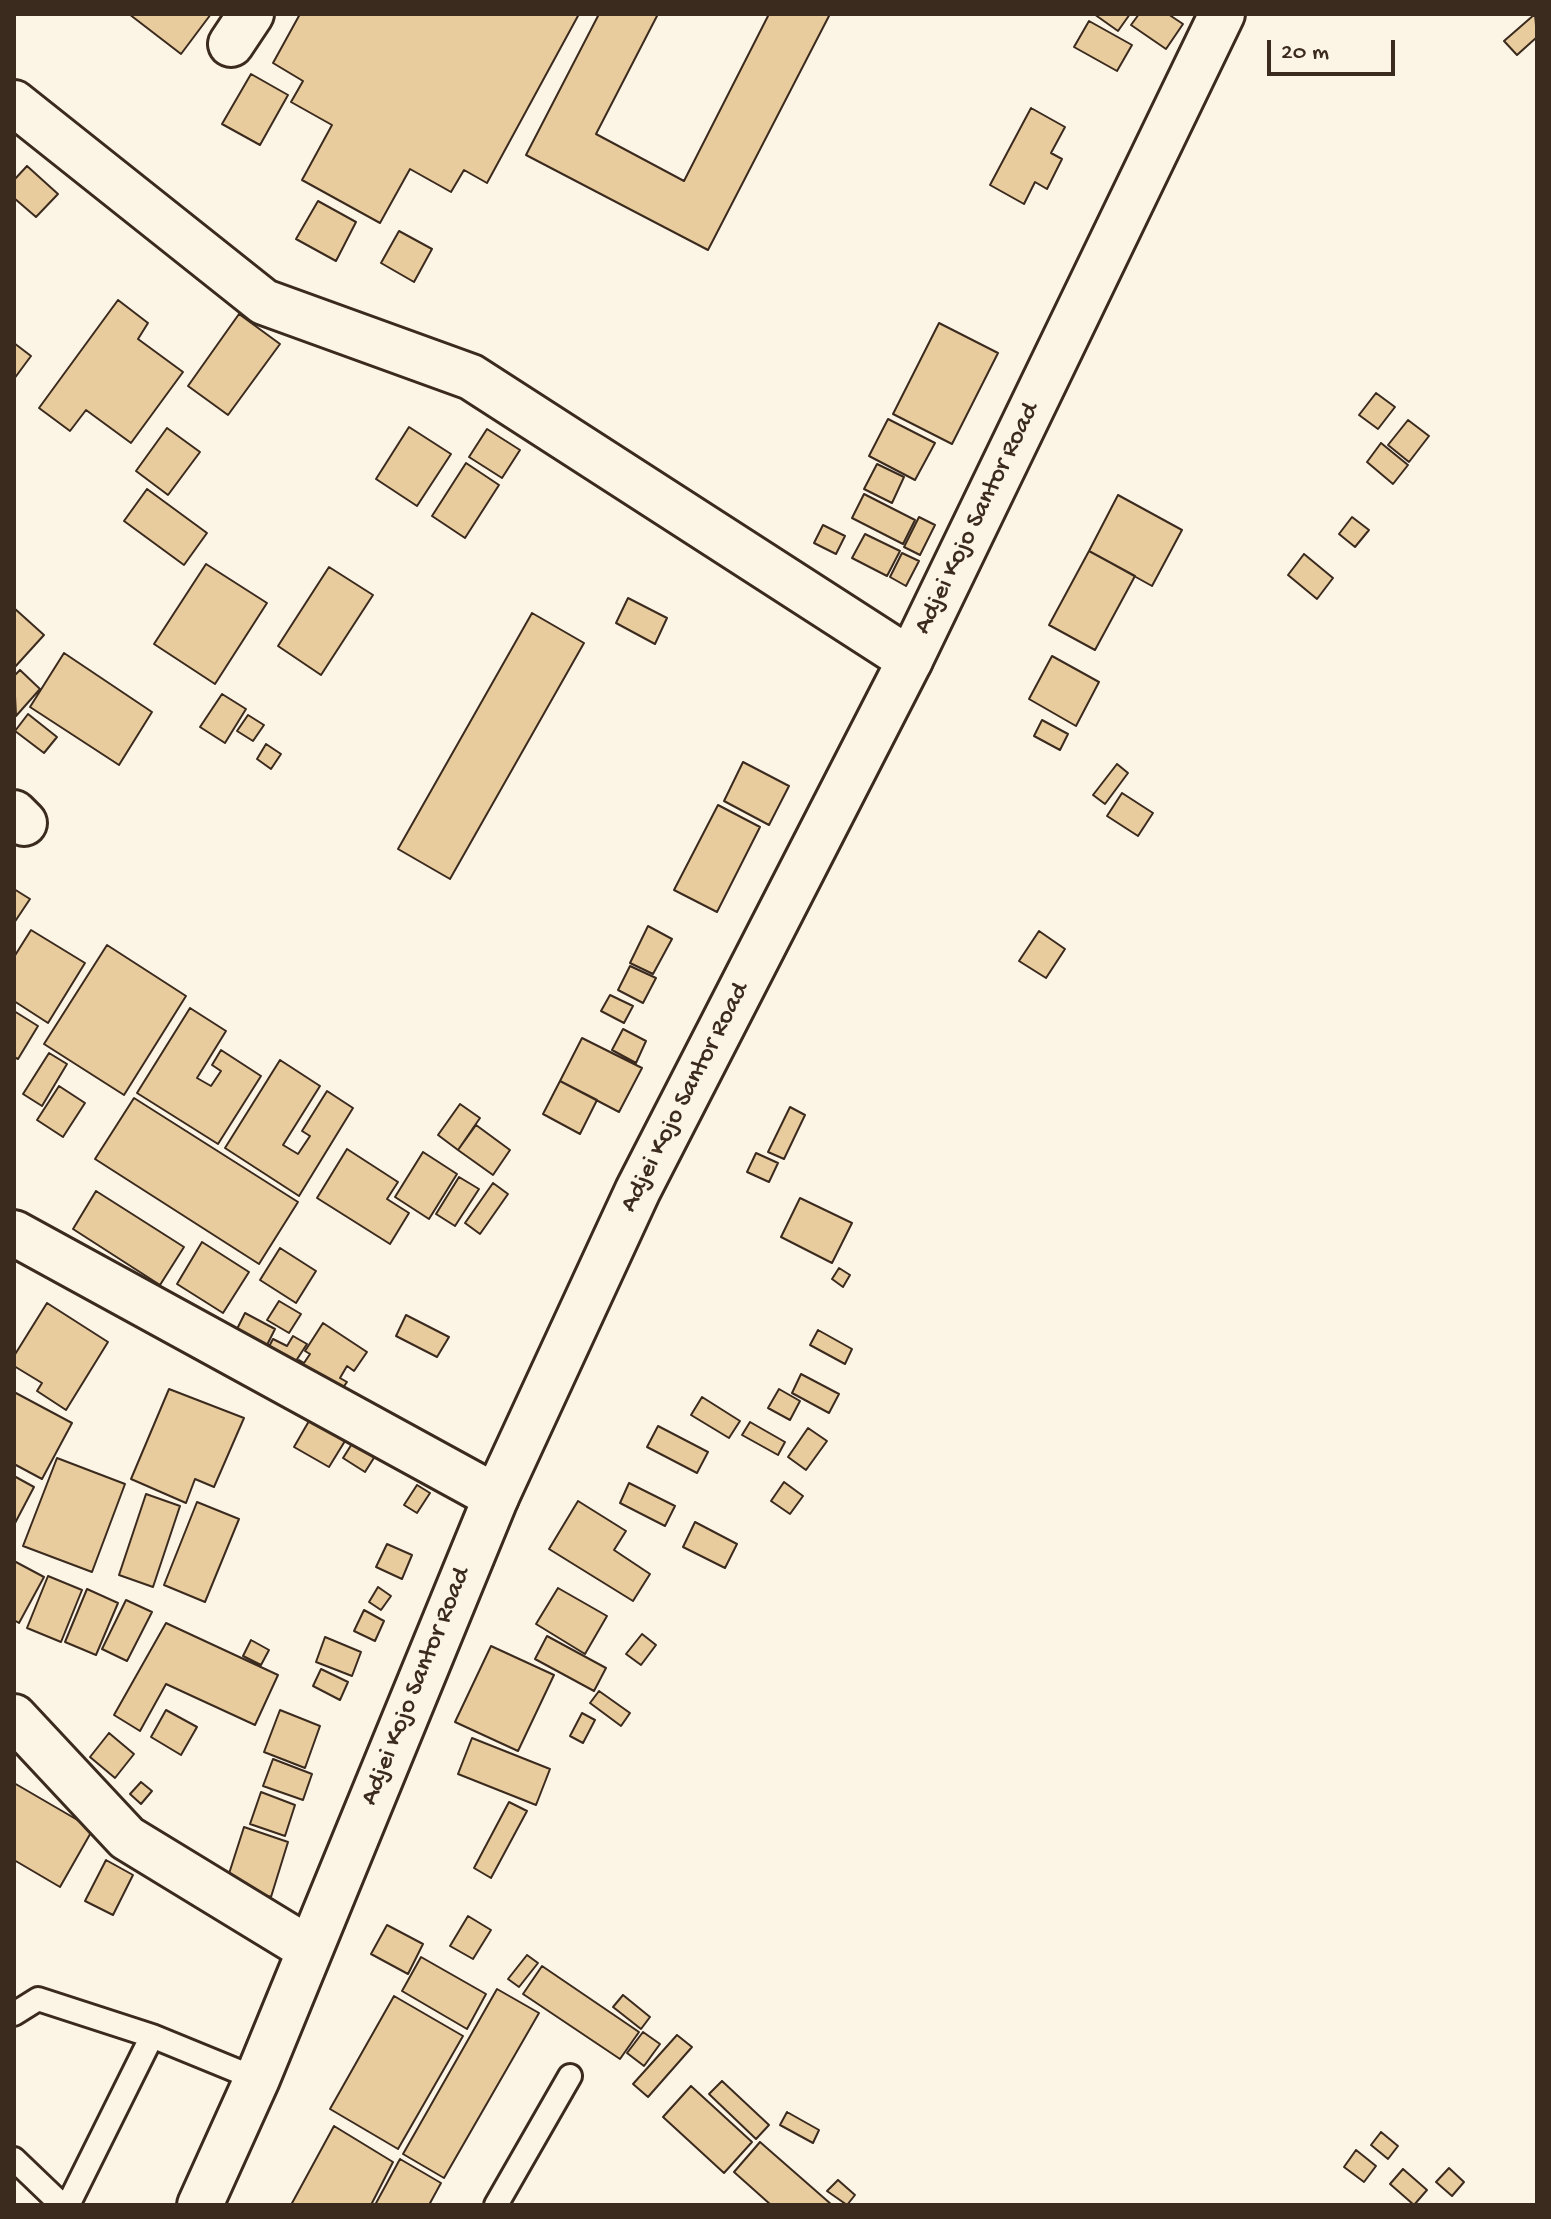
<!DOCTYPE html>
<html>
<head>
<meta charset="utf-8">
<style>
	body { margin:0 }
	#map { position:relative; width:1551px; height:2219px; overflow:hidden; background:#fcf5e5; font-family:"Gochi Hand",sans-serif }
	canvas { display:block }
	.frame { position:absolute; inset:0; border:16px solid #3b2a1e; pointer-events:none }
	.scale { position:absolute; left:1267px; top:40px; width:128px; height:36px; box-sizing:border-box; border:4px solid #3b2a1e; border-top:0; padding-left:10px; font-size:24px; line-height:28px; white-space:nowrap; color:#3b2a1e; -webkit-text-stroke:6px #fcf5e5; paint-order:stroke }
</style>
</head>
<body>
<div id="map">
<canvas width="1551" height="2219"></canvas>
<div class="frame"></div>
<div class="scale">20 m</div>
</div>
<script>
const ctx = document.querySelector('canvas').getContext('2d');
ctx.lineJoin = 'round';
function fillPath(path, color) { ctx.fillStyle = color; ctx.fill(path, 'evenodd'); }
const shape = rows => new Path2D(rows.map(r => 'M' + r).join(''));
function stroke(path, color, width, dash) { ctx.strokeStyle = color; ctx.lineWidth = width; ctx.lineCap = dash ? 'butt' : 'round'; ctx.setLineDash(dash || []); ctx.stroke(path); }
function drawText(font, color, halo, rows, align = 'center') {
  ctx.font = font + ' "Gochi Hand",sans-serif'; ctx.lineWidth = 7; ctx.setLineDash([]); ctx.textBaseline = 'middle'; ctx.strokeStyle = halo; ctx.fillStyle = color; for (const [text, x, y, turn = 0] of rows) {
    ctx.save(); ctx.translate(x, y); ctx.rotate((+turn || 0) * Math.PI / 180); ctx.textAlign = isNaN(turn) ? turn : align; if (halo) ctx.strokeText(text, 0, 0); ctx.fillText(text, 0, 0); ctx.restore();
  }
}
const building = shape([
	[129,14,211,14,181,54,129,14],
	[300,14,579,14,487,183,464,170,451,192,410,169,380,223,302,180,332,125,291,102,303,81,273,63,300,14],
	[599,14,658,14,596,134,684,181,769,14,830,14,708,250,526,155,599,14],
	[1094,14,1130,14,1118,31,1094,14],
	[1139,14,1168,14,1183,24,1166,49,1131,25,1139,14],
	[1535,14,1537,37,1517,55,1504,41,1535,14],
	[1089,21,1132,45,1117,71,1074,47,1089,21],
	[251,74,288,95,260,145,222,124,251,74],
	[1031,108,1065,127,1051,153,1062,159,1047,189,1035,182,1024,204,990,185,1031,108],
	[27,166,58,194,36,217,14,198,14,180,27,166],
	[318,201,356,222,336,261,296,239,318,201],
	[399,231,432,249,414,282,381,263,399,231],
	[118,300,148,323,138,339,183,372,131,443,86,410,70,431,39,408,118,300],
	[239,314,280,344,228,415,188,386,239,314],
	[939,323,998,353,952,444,893,414,939,323],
	[14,343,31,356,14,379,14,343],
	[1376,393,1395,407,1378,429,1359,415,1376,393],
	[888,419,935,443,915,480,869,456,888,419],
	[1408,420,1429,436,1409,462,1388,445,1408,420],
	[409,427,451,454,417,506,376,479,409,427],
	[167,428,200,452,168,495,136,471,167,428],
	[487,429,520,450,502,478,469,457,487,429],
	[1381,443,1408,465,1393,484,1367,462,1381,443],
	[466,463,499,485,465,538,432,516,466,463],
	[877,464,904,477,892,503,864,489,877,464],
	[147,489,207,533,184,565,124,521,147,489],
	[864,494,915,520,903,544,852,518,864,494],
	[1118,495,1182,530,1152,586,1089,551,1118,495],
	[919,517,935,525,920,555,904,547,919,517],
	[1352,517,1369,530,1355,547,1339,534,1352,517],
	[823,525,845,536,836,554,814,543,823,525],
	[865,534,900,551,887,576,852,558,865,534],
	[1089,551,1135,576,1095,650,1049,625,1089,551],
	[902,553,919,561,906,586,890,577,902,553],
	[1304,554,1333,578,1317,599,1288,575,1304,554],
	[206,564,267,603,215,684,154,644,206,564],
	[329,567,373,595,321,675,278,646,329,567],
	[628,598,667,618,655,644,616,623,628,598],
	[14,608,44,635,14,668,14,608],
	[532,613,584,643,450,879,398,849,532,613],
	[64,653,152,712,119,765,30,707,64,653],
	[1052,656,1099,682,1076,726,1029,699,1052,656],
	[20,670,40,689,16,716,14,676,20,670],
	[222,694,246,709,225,743,200,727,222,694],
	[28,714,57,737,44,753,15,731,28,714],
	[248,715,264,725,253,741,237,731,248,715],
	[1042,720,1068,734,1060,750,1034,736,1042,720],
	[266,744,281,754,271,769,257,759,266,744],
	[743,762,789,786,769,825,724,801,743,762],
	[1117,764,1128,773,1105,804,1093,795,1117,764],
	[1122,793,1153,813,1138,836,1107,816,1122,793],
	[718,805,760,827,717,912,674,890,718,805],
	[14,889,30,899,14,923,14,889],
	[648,926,672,939,653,974,630,963,648,926],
	[31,930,85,963,48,1023,14,1001,14,957,31,930],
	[1039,931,1065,949,1046,978,1019,961,1039,931],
	[107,945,186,996,124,1095,44,1044,107,945],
	[630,966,656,978,643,1003,618,990,630,966],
	[610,995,633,1006,624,1023,601,1011,610,995],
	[190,1008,226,1031,197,1078,211,1086,221,1071,212,1065,221,1050,261,1076,218,1144,137,1093,190,1008],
	[14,1011,38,1026,18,1059,14,1057,14,1011],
	[623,1029,646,1041,636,1063,612,1050,623,1029],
	[582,1038,642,1068,619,1112,560,1081,582,1038],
	[49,1053,67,1064,42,1106,23,1094,49,1053],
	[280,1060,320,1086,283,1145,298,1154,310,1136,302,1131,327,1091,353,1108,299,1196,225,1148,280,1060],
	[560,1081,597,1100,580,1134,543,1114,560,1081],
	[59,1086,85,1103,63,1137,37,1120,59,1086],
	[134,1098,298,1202,259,1264,95,1159,134,1098],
	[460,1104,480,1118,458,1150,438,1135,460,1104],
	[790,1107,805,1115,784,1159,768,1152,790,1107],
	[476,1125,510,1150,493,1175,458,1150,476,1125],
	[347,1149,398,1182,387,1199,409,1213,390,1244,317,1198,347,1149],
	[423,1152,457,1174,429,1219,395,1197,423,1152],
	[756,1153,778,1163,769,1182,747,1172,756,1153],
	[459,1177,479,1189,455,1226,436,1214,459,1177],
	[493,1183,508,1194,480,1234,465,1223,493,1183],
	[96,1191,184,1247,160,1285,73,1229,96,1191],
	[800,1198,852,1223,832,1263,781,1237,800,1198],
	[202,1242,249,1272,223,1313,177,1284,202,1242],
	[280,1248,316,1271,296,1303,260,1280,280,1248],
	[839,1268,850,1275,843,1287,832,1279,839,1268],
	[279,1301,301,1314,289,1333,267,1320,279,1301],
	[47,1303,108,1342,66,1410,37,1391,42,1383,14,1366,14,1356,47,1303],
	[245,1313,275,1329,260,1359,230,1343,245,1313],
	[406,1315,449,1337,437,1357,396,1336,406,1315],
	[323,1323,367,1352,354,1371,347,1366,340,1378,347,1382,332,1403,289,1374,299,1360,304,1363,310,1354,305,1351,323,1323],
	[818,1330,852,1349,845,1364,810,1345,818,1330],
	[293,1336,307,1344,288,1373,263,1358,273,1339,287,1346,293,1336],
	[801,1374,839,1394,829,1413,792,1393,801,1374],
	[169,1389,244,1418,214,1487,195,1479,186,1503,131,1479,169,1389],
	[779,1389,800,1401,790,1420,768,1408,779,1389],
	[14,1392,72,1423,42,1479,14,1464,14,1392],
	[702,1397,740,1421,729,1438,691,1415,702,1397],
	[309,1421,345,1441,329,1467,294,1447,309,1421],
	[750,1422,785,1442,778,1455,742,1435,750,1422],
	[658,1426,708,1452,697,1473,647,1447,658,1426],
	[808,1428,827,1441,806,1470,788,1457,808,1428],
	[355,1439,377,1453,365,1472,343,1458,355,1439],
	[57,1458,125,1484,92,1572,23,1546,57,1458],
	[14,1476,34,1487,14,1525,14,1476],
	[784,1482,803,1496,790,1514,771,1501,784,1482],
	[629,1483,675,1506,665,1526,620,1503,629,1483],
	[417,1485,430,1493,417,1513,404,1505,417,1485],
	[146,1494,180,1506,153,1587,119,1575,146,1494],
	[578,1501,626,1531,614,1550,650,1574,633,1601,549,1549,578,1501],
	[197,1502,239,1519,205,1602,164,1585,197,1502],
	[695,1522,737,1544,725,1568,683,1547,695,1522],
	[387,1544,412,1555,402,1579,376,1567,387,1544],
	[14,1561,44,1577,19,1623,14,1620,14,1561],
	[48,1576,82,1590,61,1642,27,1628,48,1576],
	[378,1587,391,1596,381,1610,369,1602,378,1587],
	[558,1588,607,1616,585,1654,536,1624,558,1588],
	[87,1589,118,1603,96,1655,65,1642,87,1589],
	[126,1600,152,1612,127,1661,102,1649,126,1600],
	[364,1610,384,1621,375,1641,354,1631,364,1610],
	[166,1623,278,1675,255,1725,166,1684,140,1731,114,1715,166,1623],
	[642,1634,656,1645,641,1665,626,1654,642,1634],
	[547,1636,606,1668,594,1691,535,1659,547,1636],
	[325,1637,361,1652,352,1676,316,1662,325,1637],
	[251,1640,269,1650,261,1665,243,1656,251,1640],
	[491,1646,554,1675,518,1751,455,1722,491,1646],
	[321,1669,348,1682,340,1700,313,1686,321,1669],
	[599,1691,630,1713,621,1726,590,1703,599,1691],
	[166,1710,197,1727,181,1755,151,1737,166,1710],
	[280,1710,320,1726,305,1768,264,1752,280,1710],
	[582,1713,595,1720,583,1743,570,1736,582,1713],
	[109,1733,134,1754,115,1778,90,1757,109,1733],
	[472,1738,550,1769,536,1805,458,1774,472,1738],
	[273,1759,312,1774,303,1800,263,1786,273,1759],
	[141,1782,152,1791,141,1804,130,1794,141,1782],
	[14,1783,93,1829,60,1887,14,1860,14,1783],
	[261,1792,295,1805,285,1836,250,1824,261,1792],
	[509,1802,527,1811,491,1878,474,1868,509,1802],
	[244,1827,288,1842,271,1897,226,1883,244,1827],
	[106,1860,133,1875,113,1915,85,1901,106,1860],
	[468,1916,491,1930,473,1959,450,1946,468,1916],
	[387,1925,423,1944,408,1974,371,1954,387,1925],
	[527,1955,538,1963,519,1987,508,1979,527,1955],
	[421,1957,486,1994,467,2029,402,1991,421,1957],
	[542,1966,639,2032,620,2059,523,1994,542,1966],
	[497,1989,539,2013,444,2178,403,2154,497,1989],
	[623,1995,650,2017,641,2029,613,2007,623,1995],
	[394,1996,463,2036,398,2149,330,2109,394,1996],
	[643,2032,660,2044,644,2066,627,2053,643,2032],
	[677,2035,692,2047,648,2097,633,2084,677,2035],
	[722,2081,769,2125,756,2139,709,2094,722,2081],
	[691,2086,752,2142,724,2173,663,2117,691,2086],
	[787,2112,819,2130,813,2143,780,2125,787,2112],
	[334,2126,393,2162,371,2205,291,2205,334,2126],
	[1381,2132,1398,2146,1388,2159,1371,2145,1381,2132],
	[760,2142,832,2205,771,2205,734,2172,760,2142],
	[1356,2150,1376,2166,1364,2182,1344,2167,1356,2150],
	[400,2159,441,2183,429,2205,375,2205,400,2159],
	[1449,2168,1464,2182,1452,2196,1436,2182,1449,2168],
	[1403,2169,1427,2190,1414,2205,1390,2184,1403,2169],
	[838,2180,855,2195,847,2205,827,2191,838,2180]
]);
fillPath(building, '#e9cc9d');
stroke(building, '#3b2a1e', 2);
const service = shape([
	[14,2014,38,1999,152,2036,257,2079],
	[14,2159,62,2205],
	[68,2205,152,2036],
	[496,2205,570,2076]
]);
const minor = shape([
	[231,44,251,14],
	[14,103,264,302,471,377,910,660],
	[14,813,24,823],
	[14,1233,496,1497],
	[14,1717,127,1838,309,1949]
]);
const tertiary = shape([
	[200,2205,257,2079,496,1497,638,1190,910,660,1222,14]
]);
stroke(service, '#3b2a1e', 28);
stroke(minor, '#3b2a1e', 50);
stroke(tertiary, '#3b2a1e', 50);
stroke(service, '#fcf5e5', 22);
stroke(minor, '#fcf5e5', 44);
stroke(tertiary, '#fcf5e5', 44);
drawText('26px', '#3b2a1e', '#fcf5e5', [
	["Adjei Kojo Santor Road",978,519,-64],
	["Adjei Kojo Santor Road",686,1098,-63],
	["Adjei Kojo Santor Road",417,1687,-68]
]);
</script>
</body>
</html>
